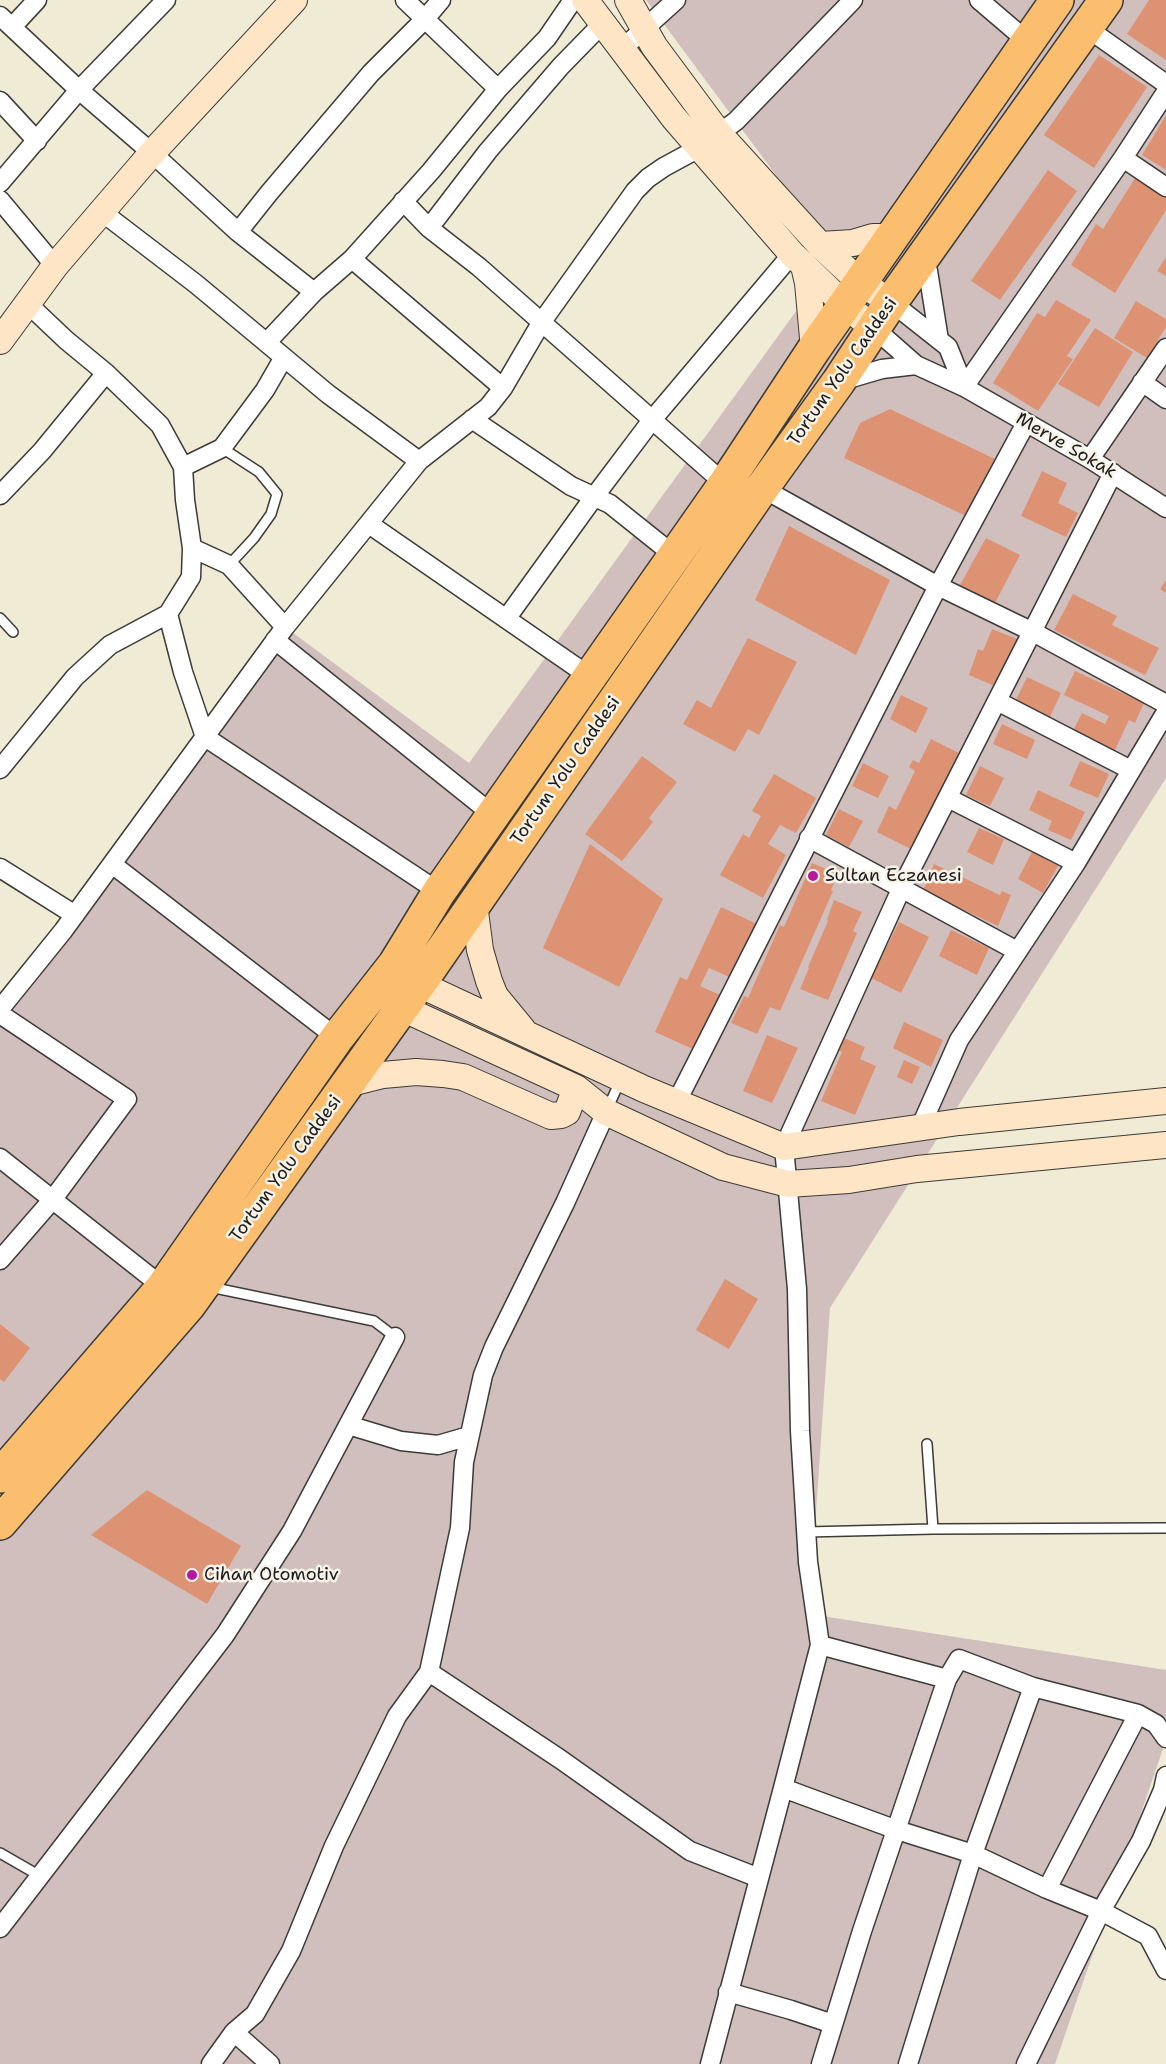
<!DOCTYPE html>
<html>
<head>
<meta charset="utf-8">
<style>
	body { margin:0 }
	canvas { display:block; background:#f0ebd5 }
</style>
</head>
<body>
<canvas width="1166" height="2064"></canvas>
<script>
const ctx = document.querySelector('canvas').getContext('2d');
ctx.lineJoin = 'round';
function fillPath(path, color) { ctx.fillStyle = color; ctx.fill(path, 'evenodd'); }
const shape = rows => new Path2D(rows.map(r => 'M' + r).join(''));
function stroke(path, color, width, dash) { ctx.strokeStyle = color; ctx.lineWidth = width; ctx.lineCap = dash ? 'butt' : 'round'; ctx.setLineDash(dash || []); ctx.stroke(path); }
function drawText(font, color, halo, rows, align = 'center') {
  ctx.font = font + ' "Shantell Sans",sans-serif'; ctx.lineWidth = 5; ctx.setLineDash([]); ctx.textBaseline = 'middle'; ctx.strokeStyle = halo; ctx.fillStyle = color; for (const [text, x, y, turn = 0] of rows) {
    ctx.save(); ctx.translate(x, y); ctx.rotate((+turn || 0) * Math.PI / 180); ctx.textAlign = isNaN(turn) ? turn : align; if (halo) ctx.strokeText(text, 0, 0); ctx.fillText(text, 0, 0); ctx.restore();
  }
}
fillPath(shape([
	[646,0,1166,0,1166,778,830,1308,809,1614,1166,1670,1166,1740,1055,2064,0,2064,0,1015,285,627,469,763,836,256]
]), '#d1bfbd');
fillPath(shape([
	[1149,0,1166,0,1166,60,1127,34],
	[1099,55,1147,87,1094,168,1044,135],
	[1166,115,1166,170,1142,155],
	[1048,170,1077,191,1000,300,971,281],
	[1137,175,1166,196,1166,210,1115,293,1071,265,1096,224,1103,229],
	[1166,257,1166,276,1157,271],
	[1056,300,1091,320,1067,356,1073,359,1038,411,993,383,1037,313,1045,317],
	[1136,301,1166,319,1166,327,1147,358,1114,338],
	[1095,328,1133,352,1099,407,1058,384],
	[890,409,995,459,968,517,844,458,860,423],
	[1042,471,1067,483,1058,503,1078,513,1066,537,1021,516],
	[789,526,890,580,856,655,755,600],
	[986,538,1020,555,995,603,960,585],
	[1166,580,1166,593,1160,589],
	[1073,594,1117,616,1112,625,1159,648,1145,675,1054,630],
	[992,629,1017,639,997,687,969,675,978,649,983,651],
	[748,638,797,662,759,735,748,729,735,752,683,724,697,700,711,708],
	[1075,671,1144,703,1135,723,1129,720,1114,752,1072,733,1082,713,1105,724,1109,716,1064,695],
	[1027,677,1061,693,1049,719,1015,702],
	[901,695,928,708,916,733,890,719],
	[1002,724,1035,740,1027,759,993,744],
	[931,739,959,753,911,849,877,832,889,806,896,810,915,771,909,767,913,760,919,763],
	[642,756,677,782,649,818,653,822,622,861,585,834],
	[1080,761,1109,774,1098,798,1069,786],
	[863,763,889,776,878,798,852,786],
	[980,766,1004,778,990,806,966,795],
	[774,774,816,798,796,833,780,825,768,844,786,855,763,898,720,875,743,834,749,838,761,816,752,811],
	[1038,790,1085,812,1071,840,1048,830,1052,821,1029,810],
	[839,809,863,821,849,847,826,835],
	[979,828,1004,839,993,865,967,852],
	[590,844,663,899,619,987,543,948],
	[1032,852,1058,866,1043,893,1018,879],
	[812,863,838,874,831,890,833,891,780,1011,770,1007,757,1034,755,1033,731,1023,744,996,748,998,780,925,784,927],
	[934,864,1000,895,1002,891,1011,895,998,926,923,891],
	[834,900,862,912,853,931,857,933,828,1000,800,989,809,968,808,967,828,921,827,920],
	[721,907,761,926,736,980,709,968,700,986,720,995,695,1050,655,1032,680,977,687,980],
	[899,922,929,937,901,993,871,978],
	[951,930,989,948,977,975,939,956],
	[904,1022,943,1040,931,1067,893,1048],
	[767,1035,798,1048,772,1103,743,1091],
	[837,1035,865,1047,860,1059,876,1066,855,1115,821,1101,842,1052,833,1048],
	[904,1060,920,1067,912,1084,897,1077],
	[725,1279,758,1299,729,1349,696,1330],
	[0,1324,30,1348,4,1382,0,1379],
	[147,1490,241,1546,207,1604,91,1535]
]), '#dd9373');
const lane = shape([
	[222,448,259,472,277,494,271,514,254,538,229,565],
	[0,618,13,632],
	[607,1110,620,1081],
	[210,1287,374,1321,395,1337],
	[927,1444,933,1529],
	[806,1532,933,1529,1166,1528],
	[0,1853,40,1876]
]);
const street = shape([
	[405,0,498,89],
	[441,0,425,19,371,73,269,193,238,232,314,292,352,259,503,388],
	[979,0,1027,41],
	[0,16,79,90,152,153,238,232],
	[12,27,37,0],
	[1087,28,1166,84],
	[623,48,676,0],
	[0,101,37,141],
	[1123,158,1166,187],
	[0,183,79,90,166,0],
	[0,200,55,266],
	[403,201,429,228,479,267,725,484],
	[102,212,196,284,328,394,419,461],
	[429,228,488,151,561,66,603,23],
	[352,259,431,171,498,89,547,38,573,0],
	[923,259,928,271,939,340],
	[891,302,948,347,964,387],
	[875,329,916,365,964,387,1090,459,1166,508],
	[267,342,314,292],
	[841,381,882,369,916,365],
	[1142,382,1166,399],
	[964,387,1123,158,1166,92],
	[472,419,571,486,610,504,675,556],
	[1090,459,1166,348],
	[183,467,222,448,265,390,284,357],
	[762,488,938,586,1033,632,1166,704],
	[0,495,42,451,106,373],
	[369,524,589,676],
	[192,548,229,565,285,627],
	[168,614,183,672,205,737,439,892],
	[506,619,594,497,652,420,792,254],
	[275,640,492,814],
	[997,701,1131,770],
	[0,769,75,677,110,645,168,614,191,577,192,548,185,500,183,467,160,425,106,373,66,340,28,304],
	[948,798,1076,863],
	[809,838,1017,951],
	[112,864,337,1038],
	[0,868,75,915],
	[0,1009,63,931,285,627,419,461,488,407,503,388,541,323,635,191,648,178,664,167,699,148,736,121,853,0],
	[0,1014,127,1099,53,1199,0,1260],
	[676,1103,938,586,1026,423],
	[920,1128,959,1040,1076,863,1166,712],
	[0,1158,163,1287],
	[348,1425,401,1441,438,1445,469,1436],
	[820,1645,808,1562,800,1431,797,1289,784,1147,902,887,1113,473],
	[429,1672,560,1759,690,1851,759,1878],
	[1033,1687,1138,1714,1047,1889],
	[1138,1714,1156,1724,1166,1738],
	[783,1788,820,1645,947,1679],
	[0,1928,225,1635,292,1531,395,1337],
	[728,1992,791,2010,833,2024],
	[234,2032,255,2014,291,1951,334,1846,397,1716,429,1672,460,1528,464,1462,483,1375,494,1347,565,1203,606,1112],
	[211,2064,234,2032,270,2064],
	[710,2064,783,1788,897,1830,973,1854,1047,1889,1101,1911,1148,1936,1166,1970],
	[821,2064,862,1931,947,1679,959,1659,1033,1687,973,1854,908,2064],
	[1026,2064,1101,1911,1141,1841,1163,1790,1166,1776]
]);
const secondary = shape([
	[585,0,674,118,792,254,845,305,875,329],
	[628,0,654,46,720,135,820,245,861,283,891,302],
	[820,245,853,243,873,237,891,237],
	[804,266,808,283,814,349],
	[0,341,55,266,152,153,294,0],
	[474,904,480,950,489,981,495,996,523,1030],
	[407,974,419,984,644,1089,784,1147,959,1122,1166,1101],
	[387,997,402,1008,576,1088,606,1112,723,1167,788,1184,849,1180,917,1169,1166,1145],
	[347,1084,383,1075,416,1072,443,1074,463,1077,551,1116,561,1115,567,1112,576,1088]
]);
const highway = shape([
	[0,1476,163,1287,337,1038,395,964,439,892,725,484,814,349,1057,0],
	[0,1523,189,1305,419,984,762,488,839,381,891,302,1106,0]
]);
stroke(lane, '#3c3b38', 12);
stroke(street, '#3c3b38', 21);
stroke(secondary, '#3c3b38', 28);
stroke(highway, '#3c3b38', 36);
stroke(lane, '#fff', 9);
stroke(street, '#fff', 18);
stroke(secondary, '#fde5c5', 26);
stroke(highway, '#fbbe6e', 33);
for (const [x, y, r, color] of [
	[813,876,6,"#b5179e"],
	[192,1575,6,"#b5179e"]
]) { const dot = new Path2D(); dot.arc(x, y, r, 0, 2 * Math.PI); ctx.fillStyle = color; ctx.fill(dot); stroke(dot, '#f7f3e8', 2); }
drawText('18px', '#1c1c1c', '#f7f3e8', [
	["Tortum Yolu Caddesi",843,372,-55],
	["Merve Sokak",1066,446,30],
	["Tortum Yolu Caddesi",566,771,-55],
	["Tortum Yolu Caddesi",286,1169,-54]
]);
drawText('18px', '#1c1c1c', '#f7f3e8', [
	["Sultan Eczanesi",825,876],
	["Cihan Otomotiv",204,1575]
], 'left');
</script>
</body>
</html>
